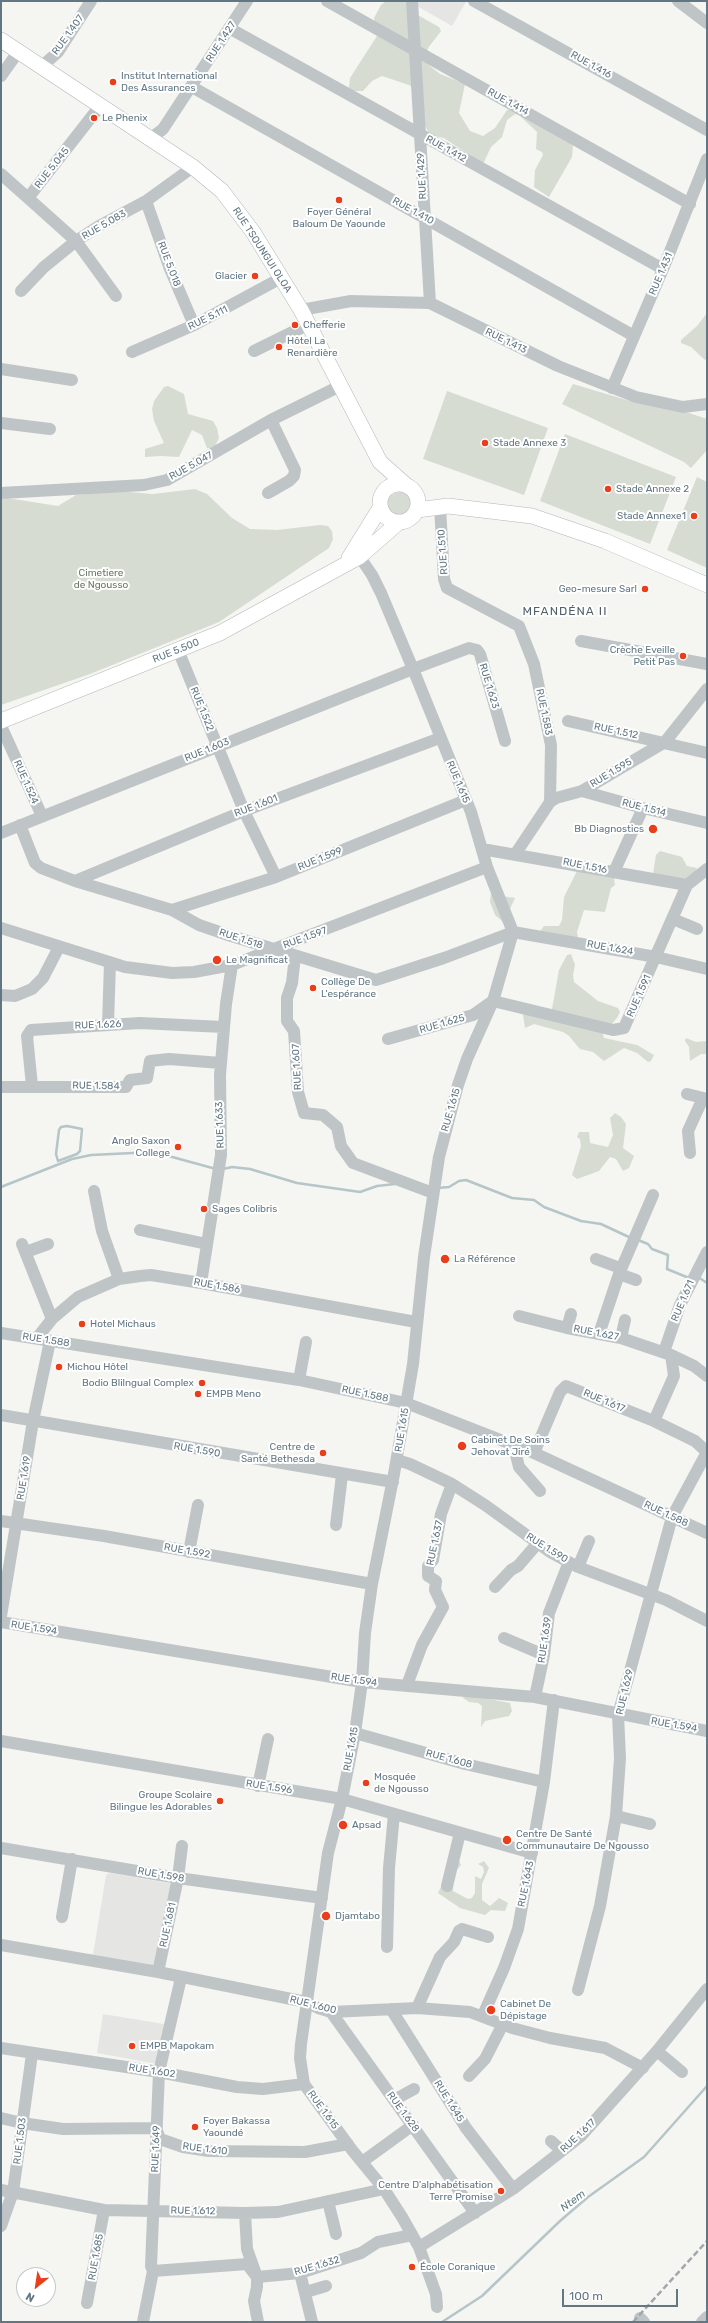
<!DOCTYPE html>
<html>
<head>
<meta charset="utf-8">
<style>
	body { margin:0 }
	#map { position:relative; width:708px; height:2323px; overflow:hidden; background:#f5f5f1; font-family:Rubik,sans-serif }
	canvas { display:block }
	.frame { position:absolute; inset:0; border:2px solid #627783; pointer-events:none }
	.north { position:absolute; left:16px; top:2267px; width:40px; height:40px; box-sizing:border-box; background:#fff; border:1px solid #c0c9cd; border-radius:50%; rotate:210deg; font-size:11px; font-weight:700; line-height:16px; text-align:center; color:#627783 }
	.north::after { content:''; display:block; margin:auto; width:14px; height:18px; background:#ea3e1b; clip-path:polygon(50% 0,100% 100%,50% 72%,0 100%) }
	.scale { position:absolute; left:562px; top:2289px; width:116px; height:18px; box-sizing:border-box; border:2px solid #627783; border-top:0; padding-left:5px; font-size:12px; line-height:14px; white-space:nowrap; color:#627783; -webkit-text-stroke:3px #fff; paint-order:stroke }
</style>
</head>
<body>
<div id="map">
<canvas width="708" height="2323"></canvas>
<div class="frame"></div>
<div class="north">N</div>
<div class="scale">100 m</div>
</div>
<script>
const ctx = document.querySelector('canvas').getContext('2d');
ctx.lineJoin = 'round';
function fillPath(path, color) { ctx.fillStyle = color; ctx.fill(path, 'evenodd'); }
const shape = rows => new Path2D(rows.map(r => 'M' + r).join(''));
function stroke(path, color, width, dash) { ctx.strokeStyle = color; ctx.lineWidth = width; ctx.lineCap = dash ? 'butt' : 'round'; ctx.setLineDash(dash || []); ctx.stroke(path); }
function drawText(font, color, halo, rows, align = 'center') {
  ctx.font = font + ' Rubik,sans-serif'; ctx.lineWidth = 4; ctx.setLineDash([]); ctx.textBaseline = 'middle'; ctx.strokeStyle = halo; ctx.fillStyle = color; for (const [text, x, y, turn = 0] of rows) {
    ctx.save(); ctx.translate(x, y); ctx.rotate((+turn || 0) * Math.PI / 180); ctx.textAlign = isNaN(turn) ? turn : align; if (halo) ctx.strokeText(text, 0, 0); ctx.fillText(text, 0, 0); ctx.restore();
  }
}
fillPath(shape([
	[416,1,464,1,466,2,452,26,417,6],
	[110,1873,174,1884,157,1967,93,1955,106,1875],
	[103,2014,170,2025,163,2065,97,2053]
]), '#e5e6e4');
fillPath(shape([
	[386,1,408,1,416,14,439,27,441,31,428,48,425,62,440,74,465,84,459,113,470,131,483,136,495,128,507,110,514,108,568,140,573,146,572,157,549,197,534,187,535,170,543,155,542,152,536,149,537,132,519,115,515,114,507,120,502,137,491,147,484,162,480,162,444,138,430,135,422,120,423,95,409,85,382,76,372,81,363,91,353,91,349,88,350,78,377,36,374,18,381,5],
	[707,313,707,358,705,360,691,347,681,343,681,340,697,326],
	[573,384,630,401,689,413,707,419,707,450,691,468,684,462,562,404],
	[168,386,184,394,188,414,213,421,217,428,219,438,214,448,207,448,202,435,192,430,179,457,161,456,145,457,145,449,164,443,154,421,152,409,154,401,164,387],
	[447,391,548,428,524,495,423,459],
	[565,434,676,477,650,544,540,501],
	[697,477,707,482,707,568,667,550],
	[195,489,207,494,232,518,250,529,277,530,320,525,328,526,332,531,333,539,329,548,219,622,90,674,1,705,1,497,58,506,76,495,117,491,153,494],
	'387 505a13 13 0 1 1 26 0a13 13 0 1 1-26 0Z',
	[660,851,682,857,687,866,697,868,695,874,685,882,653,874,656,855],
	[577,871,614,878,615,885,611,888,605,912,584,910,577,932,578,938,542,933,541,930,544,926,559,926,562,920,564,897],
	[491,892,501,896,515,898,510,909,510,928,495,915,490,902],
	[571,954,575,965,573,975,574,982,598,1001,618,1008,620,1012,617,1018,603,1034,604,1038,637,1045,654,1055,651,1061,648,1062,637,1053,624,1048,604,1061,593,1052,580,1049,569,1036,563,1032,534,1024,525,1028,523,1015,530,1007,552,1009,559,970,567,955],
	[686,1038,696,1042,707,1041,707,1054,701,1054,690,1061,689,1047,685,1041],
	[615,1113,621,1117,626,1124,623,1148,634,1156,629,1168,623,1171,616,1159,610,1157,599,1171,577,1179,572,1175,581,1146,580,1139,577,1137,579,1132,589,1132,590,1143,608,1147,613,1135,610,1118],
	[475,1693,489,1699,510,1703,512,1711,509,1716,485,1721,481,1727,482,1706,478,1703,469,1702,462,1697],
	[458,1858,461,1865,454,1873,453,1891,468,1899,472,1898,475,1893,475,1876,481,1879,484,1872,483,1867,478,1864,484,1861,489,1868,482,1884,482,1900,490,1906,499,1898,508,1903,505,1911,491,1910,485,1915,460,1908,438,1893,447,1874]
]), '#d6dcd2');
stroke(shape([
	[67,1126,82,1129,80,1151,77,1154,58,1161,56,1154,59,1130,61,1127,67,1126],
	[223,1169,232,1167,250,1169,297,1183,360,1192,377,1186,395,1184],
	[1,1187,72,1159,91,1155,154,1152,216,1169],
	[437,1188,449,1187,459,1181,466,1180,512,1198,534,1200,544,1207,581,1221,601,1224,631,1238],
	[638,1240,648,1244,652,1249,668,1255,667,1269,689,1278],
	[698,1277,707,1283],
	[442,2322,482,2296,560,2221,588,2197,644,2157,707,2086]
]), '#b6c5c8', 2.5);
const major = shape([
	[1,40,193,167,222,191,253,232,301,310,380,462,406,485],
	'380 503a19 19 0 1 1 38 0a19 19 0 1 1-38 0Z',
	[417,510,448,506,532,516,605,541,707,585],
	[349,558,380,508],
	[1,721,220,633,359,557,398,523]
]);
stroke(major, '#b3b8bb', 16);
stroke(shape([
	[327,1,690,204],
	[412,1,430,303],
	[474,1,707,130],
	[678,1,707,23],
	[229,28,663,269],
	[41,67,58,52,91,1],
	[1,76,18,52],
	[192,87,634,336],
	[100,106,28,198,76,241,116,296],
	[150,139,163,129,247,1],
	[1,174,28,198],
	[146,201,170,269,194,325],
	[21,291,44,267,76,241,99,226,146,201,193,167],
	[301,310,351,301,430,303,558,366,636,397,683,407,707,404],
	[254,351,309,324],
	[132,352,194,325,281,278],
	[1,369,72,380],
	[612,388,663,269,707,159],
	[1,423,50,429],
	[1,493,144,485,167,480,271,420,340,386],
	[268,493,289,481,294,476,295,470,271,420],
	[440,506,444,579,447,588,519,626,534,664,551,745,550,802],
	[355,550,372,575,381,593,413,669,471,812,487,867,513,932,493,1001,467,1059,458,1085,439,1157,424,1257,413,1364,394,1474,372,1584,365,1633,362,1682,355,1733,342,1799,328,1853,301,2044,300,2058,304,2084,352,2150,384,2189,402,2217,419,2247,436,2294,437,2307],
	[581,641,707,664],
	[178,650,244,811,276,877],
	[568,721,707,753],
	[1,726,42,816],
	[582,791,643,808,707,823],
	[20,825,35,863,41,868,75,881,172,910,199,925,228,935,376,980,444,958,513,932,656,957,707,969],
	[1,833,413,669,469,648,477,650,480,654,505,741],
	[482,849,687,885],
	[516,853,550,802,556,798,582,791,665,742,707,689],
	[614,872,643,808],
	[75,881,244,811,440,738],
	[172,910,276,877,466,800],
	[673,919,697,929],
	[1,928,125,967,172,973,194,972,232,965,487,867],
	[295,956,292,983,287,998,287,1021,294,1031,298,1092,304,1113,323,1115,337,1127,341,1146,353,1163,433,1193],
	[1,995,15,996,32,989,43,978,59,947],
	[108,1025,110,962],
	[388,1039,473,1015,493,1001,613,1030,624,1028,687,885,707,869],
	[32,1086,27,1036,31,1030,140,1023,223,1027],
	[1,1087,126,1087,130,1080,147,1078,150,1061,169,1059,221,1063],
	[687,1094,707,1099],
	[690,1153,688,1131,703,1098],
	[94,1191,102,1231,119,1279],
	[140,1230,207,1244],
	[22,1244,52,1319],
	[26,1252,48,1244],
	[596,1259,620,1268],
	[636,1280,619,1274,653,1195],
	[201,1283,221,1155,220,1075,226,1004,232,965],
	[519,1316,567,1328,621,1338,671,1355,694,1366,707,1376],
	[567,1328,571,1314],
	[1,1333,299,1380,406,1403,534,1453,707,1533],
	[599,1334,619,1274],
	[37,1338,52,1319,78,1297,119,1279,140,1276,151,1275,201,1283,416,1322],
	[621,1338,625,1320],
	[664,1352,680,1305,707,1252],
	[299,1380,306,1342],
	[1,1415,393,1482],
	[654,1421,674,1376,671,1355],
	[518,1446,516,1455,519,1467,540,1491],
	[534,1453,560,1392,566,1386,654,1421,695,1441,707,1452],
	[397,1460,410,1464,452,1484,485,1505,550,1552,578,1567,666,1600,707,1621],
	[1,1521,104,1536,372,1584],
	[336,1525,342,1475],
	[189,1552,198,1505],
	[578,1567,589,1541],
	[495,1587,511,1570,518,1566,537,1544],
	[1,1616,33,1421,50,1341],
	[1,1622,362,1682,535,1697,707,1731],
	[504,1638,544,1655],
	[407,1685,422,1645,443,1607,435,1590,436,1581,428,1576,428,1566,433,1560,441,1514,452,1484],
	[535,1697,544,1655,549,1613,569,1562],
	[355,1733,465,1764,544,1782],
	[1,1741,342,1799,532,1853],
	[258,1786,268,1739],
	[616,1816,650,1824],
	[1,1848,178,1878,322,1898],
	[447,1886,460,1833],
	[62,1917,72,1859],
	[1,1945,158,1972,306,2002,318,2008,331,2012,417,2008,470,2012,512,2028,550,2038,605,2048,643,2068],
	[387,1947,389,1868,394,1814],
	[158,1972,178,1878,182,1846],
	[578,1990,600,1906,616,1816,620,1758,618,1715,672,1517,707,1452],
	[417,2008,440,1957,454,1942,459,1931,462,1929,488,1937],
	[391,2009,466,2128,513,2189],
	[331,2012,475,2213],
	[483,2015,504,1968,518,1929,544,1782,554,1700],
	[1,2048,159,2072,237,2087,263,2089,304,2084],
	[657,2051,682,2072],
	[469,2076,485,2059,503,2024],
	[394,2100,414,2089],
	[1,2118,22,2123,63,2129,156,2128,160,2139,183,2147,209,2151,305,2152,348,2144],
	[551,2141,562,2151],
	[362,2162,413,2125],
	[1,2190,104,2210,245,2213,278,2212,384,2189],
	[328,2201,336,2234],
	[245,2213,247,2249,257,2277,257,2287,254,2301,258,2322],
	[1,2226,13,2192,32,2054],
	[419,2247,513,2189,581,2136,657,2051,707,1989],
	[153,2271,247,2264,257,2277,300,2273,361,2253,378,2242,412,2235],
	[300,2273,312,2322],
	[306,2292,326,2286],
	[87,2303,104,2210],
	[640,2318,644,2322],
	[143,2322,153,2271,151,2266,159,2072,181,1978],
	[702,2322,707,2317]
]), '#bfc5c7', 12);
stroke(major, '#fff', 15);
stroke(shape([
	[633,2322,707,2241]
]), '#a0a8ad', 2.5, [6, 3]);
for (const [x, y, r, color] of [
	[113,82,4,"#ea3e1b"],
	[94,118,4,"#ea3e1b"],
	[339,200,4,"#ea3e1b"],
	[255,276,4,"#ea3e1b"],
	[295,325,4,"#ea3e1b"],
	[279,347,4,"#ea3e1b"],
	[485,443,4,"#ea3e1b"],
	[608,489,4,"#ea3e1b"],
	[694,516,4,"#ea3e1b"],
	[645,589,4,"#ea3e1b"],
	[683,656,4,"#ea3e1b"],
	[653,829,5,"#ea3e1b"],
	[217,960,5,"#ea3e1b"],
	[313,988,4,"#ea3e1b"],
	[178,1147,4,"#ea3e1b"],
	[204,1209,4,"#ea3e1b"],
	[445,1259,5,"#ea3e1b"],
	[82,1324,4,"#ea3e1b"],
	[59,1367,4,"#ea3e1b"],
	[202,1383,4,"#ea3e1b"],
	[198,1394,4,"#ea3e1b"],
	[462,1446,5,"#ea3e1b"],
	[323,1453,4,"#ea3e1b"],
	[366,1783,4,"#ea3e1b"],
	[220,1801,4,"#ea3e1b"],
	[343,1825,5,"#ea3e1b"],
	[507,1840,5,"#ea3e1b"],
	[326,1916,5,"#ea3e1b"],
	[491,2010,5,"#ea3e1b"],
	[132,2046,4,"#ea3e1b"],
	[195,2127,4,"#ea3e1b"],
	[501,2191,4,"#ea3e1b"],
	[412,2267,4,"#ea3e1b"]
]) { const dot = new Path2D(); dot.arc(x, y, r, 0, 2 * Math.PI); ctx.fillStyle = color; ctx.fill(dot); stroke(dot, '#fff', 1.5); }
drawText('10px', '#627783', '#fff', [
	["RUE 1.407",68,35,-54],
	["RUE 1.427",221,42,-57],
	["RUE 1.416",591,65,29],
	["RUE 1.414",508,102,29],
	["RUE 1.412",446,149,29],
	["RUE 5.045",52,168,-52],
	["RUE 1.429",422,176,-93],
	["RUE 1.410",413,211,29],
	["RUE 5.083",104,225,-30],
	["RUE TSOUNGUI OLOA",262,250,57],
	["RUE 5.018",169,264,69],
	["RUE 1.431",661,274,-67],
	["RUE 5.111",208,318,-26],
	["RUE 1.413",506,341,26],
	["RUE 5.047",191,466,-29],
	["RUE 1.510",443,552,-94],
	["RUE 5.500",176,651,-22],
	["RUE 1.623",489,686,73],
	["RUE 1.522",202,709,68],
	["RUE 1.583",544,712,78],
	["RUE 1.512",616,731,12],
	["RUE 1.603",207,750,-22],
	["RUE 1.595",611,773,-31],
	["RUE 1.524",26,782,66],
	["RUE 1.615",458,782,67],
	["RUE 1.601",256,806,-21],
	["RUE 1.514",644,808,14],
	["RUE 1.599",320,859,-22],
	["RUE 1.516",585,866,11],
	["RUE 1.597",305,938,-20],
	["RUE 1.518",241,939,18],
	["RUE 1.624",610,948,10],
	["RUE 1.591",639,996,-66],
	["RUE 1.625",442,1024,-16],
	["RUE 1.626",98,1025,-2],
	["RUE 1.607",297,1067,-93],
	["RUE 1.584",96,1086,1],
	["RUE 1.615",451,1110,-74],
	["RUE 1.633",220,1125,-92],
	["RUE 1.586",217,1286,10],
	["RUE 1.671",683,1301,-67],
	["RUE 1.627",596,1333,11],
	["RUE 1.588",46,1340,9],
	["RUE 1.588",365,1394,12],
	["RUE 1.617",604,1401,23],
	["RUE 1.615",402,1430,-81],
	["RUE 1.590",197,1450,10],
	["RUE 1.619",24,1478,-81],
	["RUE 1.588",666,1514,25],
	["RUE 1.637",435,1543,-78],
	["RUE 1.590",547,1548,32],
	["RUE 1.592",187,1551,10],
	["RUE 1.594",34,1628,9],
	["RUE 1.639",545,1640,-82],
	["RUE 1.594",354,1680,8],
	["RUE 1.629",625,1692,-77],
	["RUE 1.594",674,1725,10],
	["RUE 1.615",351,1749,-80],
	["RUE 1.608",449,1759,15],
	["RUE 1.596",269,1787,9],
	["RUE 1.598",161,1875,10],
	["RUE 1.643",526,1884,-79],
	["RUE 1.681",168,1925,-78],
	["RUE 1.600",313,2005,14],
	["RUE 1.602",152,2071,9],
	["RUE 1.645",449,2101,58],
	["RUE 1.615",323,2110,54],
	["RUE 1.628",403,2112,54],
	["RUE 1.617",578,2136,-43],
	["RUE 1.503",20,2141,-83],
	["RUE 1.649",156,2149,-88],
	["RUE 1.610",205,2149,7],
	["RUE 1.612",193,2211,1],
	["RUE 1.685",96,2257,-80],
	["RUE 1.632",317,2266,-16]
]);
drawText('10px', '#627783', '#fff', [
	["Institut International",121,76],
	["Des Assurances",121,88],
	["Le Phenix",102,118],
	["Foyer Général",339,212,"center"],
	["Baloum De Yaounde",339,224,"center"],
	["Glacier",247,276,"right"],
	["Chefferie",303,325],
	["Hôtel La",287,341],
	["Renardière",287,353],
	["Stade Annexe 3",493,443],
	["Stade Annexe 2",616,489],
	["Stade Annexe1",686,516,"right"],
	["Geo-mesure Sarl",637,589,"right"],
	["Crèche Eveille",675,650,"right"],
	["Petit Pas",675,662,"right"],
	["Bb Diagnostics",644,829,"right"],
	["Le Magnificat",226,960],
	["Collège De",321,982],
	["L'espérance",321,994],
	["Anglo Saxon",170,1141,"right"],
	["College",170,1153,"right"],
	["Sages Colibris",212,1209],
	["La Référence",454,1259],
	["Hotel Michaus",90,1324],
	["Michou Hôtel",67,1367],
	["Bodio Blilngual Complex",194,1383,"right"],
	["EMPB Meno",206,1394],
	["Cabinet De Soins",471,1440],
	["Jehovat Jiré",471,1452],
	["Centre de",315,1447,"right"],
	["Santé Bethesda",315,1459,"right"],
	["Mosquée",374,1777],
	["de Ngousso",374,1789],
	["Groupe Scolaire",212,1795,"right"],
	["Bilingue les Adorables",212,1807,"right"],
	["Apsad",352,1825],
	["Centre De Santé",516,1834],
	["Communautaire De Ngousso",516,1846],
	["Djamtabo",335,1916],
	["Cabinet De",500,2004],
	["Dépistage",500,2016],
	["EMPB Mapokam",140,2046],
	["Foyer Bakassa",203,2121],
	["Yaoundé",203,2133],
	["Centre D'alphabétisation",493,2185,"right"],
	["Terre Promise",493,2197,"right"],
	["École Coranique",420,2267]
], 'left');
drawText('10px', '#687a61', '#fff', [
	["Cimetiere",101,573],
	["de Ngousso",101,585]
]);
drawText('italic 11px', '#5e7a80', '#fff', [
	["Ntem",573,2201,-37]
]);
ctx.letterSpacing = '1px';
drawText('12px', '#515f68', '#fff', [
	["MFANDÉNA II",565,612]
]);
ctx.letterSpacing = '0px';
</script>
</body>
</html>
